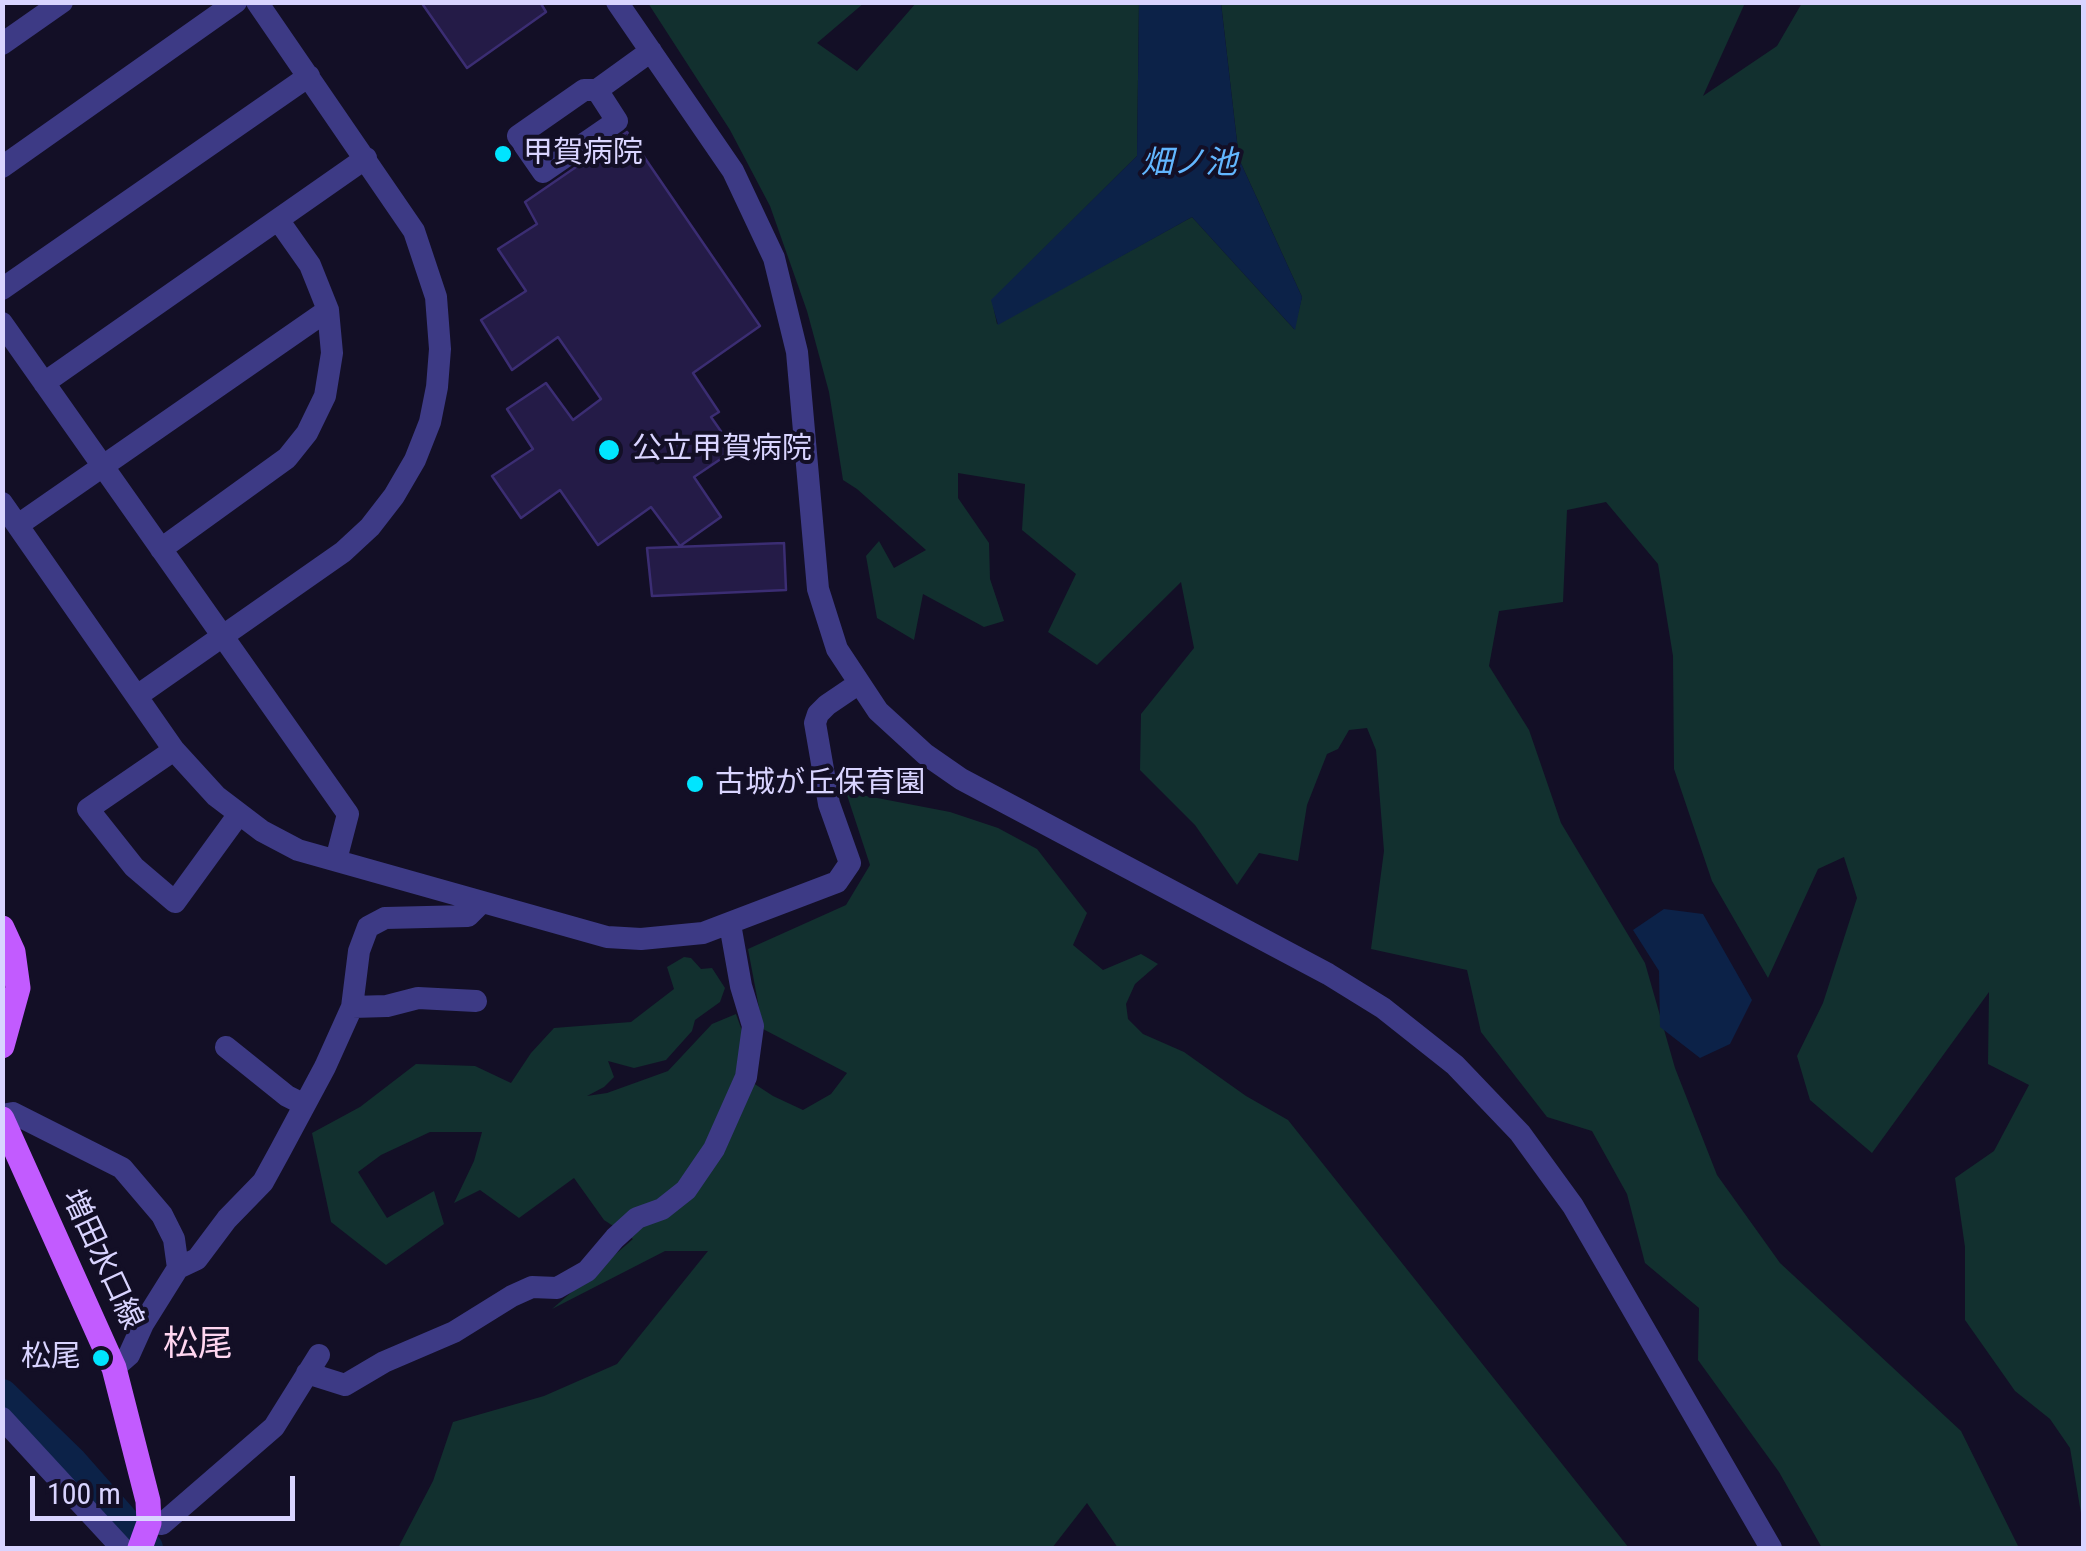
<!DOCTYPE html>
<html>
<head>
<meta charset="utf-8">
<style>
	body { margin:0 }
	#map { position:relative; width:2086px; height:1551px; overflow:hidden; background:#130f26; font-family:"Roboto Condensed",sans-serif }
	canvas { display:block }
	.frame { position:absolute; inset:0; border:5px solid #d9d4ff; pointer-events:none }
	.scale { position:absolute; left:30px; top:1476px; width:265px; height:45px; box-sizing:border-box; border:5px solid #d9d4ff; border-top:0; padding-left:12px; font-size:30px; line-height:35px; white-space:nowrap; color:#d9d4ff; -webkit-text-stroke:8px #130f26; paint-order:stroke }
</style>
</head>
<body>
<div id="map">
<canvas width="2086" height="1551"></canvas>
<div class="frame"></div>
<div class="scale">100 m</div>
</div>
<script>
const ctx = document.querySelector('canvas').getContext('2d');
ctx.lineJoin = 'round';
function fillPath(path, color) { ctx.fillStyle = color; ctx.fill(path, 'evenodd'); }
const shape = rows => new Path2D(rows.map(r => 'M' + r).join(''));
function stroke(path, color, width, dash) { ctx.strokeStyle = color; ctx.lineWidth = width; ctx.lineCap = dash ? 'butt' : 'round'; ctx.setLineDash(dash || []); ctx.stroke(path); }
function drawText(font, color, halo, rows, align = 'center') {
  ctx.font = font + ' "Roboto Condensed","Noto Sans JP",sans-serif'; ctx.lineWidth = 8; ctx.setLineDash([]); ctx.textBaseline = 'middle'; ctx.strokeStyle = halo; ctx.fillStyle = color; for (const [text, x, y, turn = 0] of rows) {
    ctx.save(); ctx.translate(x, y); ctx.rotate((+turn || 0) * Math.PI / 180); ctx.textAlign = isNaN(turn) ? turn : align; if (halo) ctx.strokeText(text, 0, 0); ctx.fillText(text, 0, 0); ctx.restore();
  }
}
fillPath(shape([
	[648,3,864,3,817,43,857,71,916,3,1139,3,1137,156,992,300,997,324,1192,217,1294,329,1302,297,1239,159,1221,3,1745,3,1703,96,1777,46,1802,3,2083,3,2083,1525,2070,1448,2050,1419,2015,1391,1965,1320,1965,1247,1955,1178,1994,1151,2029,1085,1988,1064,1989,992,1872,1153,1810,1100,1797,1056,1823,1003,1857,898,1844,857,1818,869,1768,978,1712,881,1674,769,1673,656,1658,564,1606,502,1567,510,1563,602,1499,611,1489,666,1529,730,1561,823,1645,963,1675,1068,1717,1175,1780,1263,1961,1431,2019,1548,1822,1548,1779,1472,1698,1360,1699,1308,1645,1263,1627,1194,1592,1131,1547,1117,1481,1032,1467,970,1371,949,1384,851,1376,750,1367,728,1349,730,1338,749,1327,754,1307,805,1298,861,1259,853,1237,885,1195,825,1140,770,1141,714,1194,648,1181,582,1097,665,1048,632,1076,574,1022,530,1025,484,958,473,958,498,989,543,990,579,1004,621,984,627,923,594,914,640,877,618,866,556,879,541,894,568,926,550,857,489,843,480,829,392,807,311,770,206,730,130],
	[846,792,950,812,998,828,1037,849,1087,913,1073,945,1103,970,1141,954,1158,964,1135,984,1126,1004,1128,1019,1143,1034,1184,1052,1246,1096,1288,1120,1629,1548,1118,1548,1087,1503,1052,1548,398,1548,433,1481,453,1422,544,1396,617,1364,708,1251,665,1251,552,1309,633,1239,604,1220,574,1178,519,1218,480,1190,454,1203,474,1161,482,1132,430,1132,381,1155,358,1172,387,1218,434,1191,444,1224,386,1265,331,1222,312,1133,360,1107,416,1064,475,1066,511,1083,531,1053,554,1028,631,1022,674,989,667,967,684,957,691,958,701,969,712,968,725,988,720,1002,695,1020,692,1031,666,1060,634,1068,608,1061,614,1077,604,1087,587,1096,607,1093,668,1071,712,1024,736,1014,745,1039,744,1077,773,1096,803,1110,831,1094,847,1073,763,1029,748,949,846,905,870,865]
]), '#12302f');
fillPath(shape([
	[1139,3,1221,3,1239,159,1302,297,1295,330,1192,217,998,325,991,300,1137,156],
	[1664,909,1703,914,1752,1000,1730,1044,1700,1058,1660,1027,1659,971,1633,930]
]), '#0c2248');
stroke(shape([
	[2,1395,72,1463,147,1548]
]), '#0c2248', 32);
const building = shape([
	[421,2,540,2,546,12,467,68,421,2],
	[627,132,760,326,693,373,719,412,711,417,734,450,694,477,721,517,680,546,651,507,598,545,560,490,521,518,492,476,533,449,507,409,546,383,573,420,601,399,558,337,512,370,481,320,526,291,498,249,537,224,525,202,627,132],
	[784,543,786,590,652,596,647,548,784,543]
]);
fillPath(building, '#241b47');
stroke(building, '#3b2d73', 2.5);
stroke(shape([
	[617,2,733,171,774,258,797,352,818,589,837,649,878,711,925,754,961,779,1328,974,1383,1008,1455,1065,1520,1133,1573,1206,1771,1548],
	[2,44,62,2],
	[597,90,617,121,543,172,518,136,584,90,597,90,651,51],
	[2,167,236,2],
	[2,289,309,76],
	[2,323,348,814,336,860],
	[44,383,366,158],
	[2,503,174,750,216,796,262,831,298,850,607,937,641,939,703,933,837,882,850,863,829,804,815,723,818,714,827,705,858,684],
	[18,525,328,310],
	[161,549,287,458,307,433,325,396,332,353,328,310,310,265,279,221],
	[137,696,343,552,370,527,394,496,415,460,430,422,437,387,440,349,436,297,414,231,257,2],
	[174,750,88,809,134,867,175,902,239,814],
	[352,1007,387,1006,418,998,476,1001],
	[226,1047,287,1096,303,1104],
	[2,1115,13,1113,122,1168,162,1215,174,1239,178,1268,143,1324,129,1355,114,1368],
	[178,1268,197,1259,227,1219,263,1182,280,1151,325,1067,352,1007,359,951,368,927,385,918,468,916,482,902],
	[307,1373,345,1385,384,1362,454,1332,512,1296,532,1287,557,1288,587,1271,615,1238,637,1218,662,1209,686,1190,714,1149,746,1077,753,1026,741,986,730,924],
	[2,1418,122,1548],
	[149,1523,162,1524,274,1427,319,1355]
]), '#3d3a85', 22);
stroke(shape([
	[2,928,13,952,18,988,2,1046],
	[2,1119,114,1368,148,1501,149,1523,140,1548]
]), '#c25bff', 25);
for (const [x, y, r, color] of [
	[503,154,10,"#00e5ff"],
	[609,450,12,"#00e5ff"],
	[695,784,10,"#00e5ff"],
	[101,1358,10,"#00e5ff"]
]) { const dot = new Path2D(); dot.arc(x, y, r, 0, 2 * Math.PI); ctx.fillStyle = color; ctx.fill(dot); stroke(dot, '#130f26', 4); }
drawText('30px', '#d9d4ff', '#130f26', [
	["甲賀病院",523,154],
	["公立甲賀病院",632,450],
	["古城が丘保育園",715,784],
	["松尾",81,1358,"right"]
], 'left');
drawText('30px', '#d9d4ff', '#130f26', [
	["増田水口線",101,1260,65]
]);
drawText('italic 32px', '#62b6ff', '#130f26', [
	["畑ノ池",1189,165]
]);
drawText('35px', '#ffd6f0', '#130f26', [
	["松尾",198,1346]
]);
</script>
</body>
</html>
